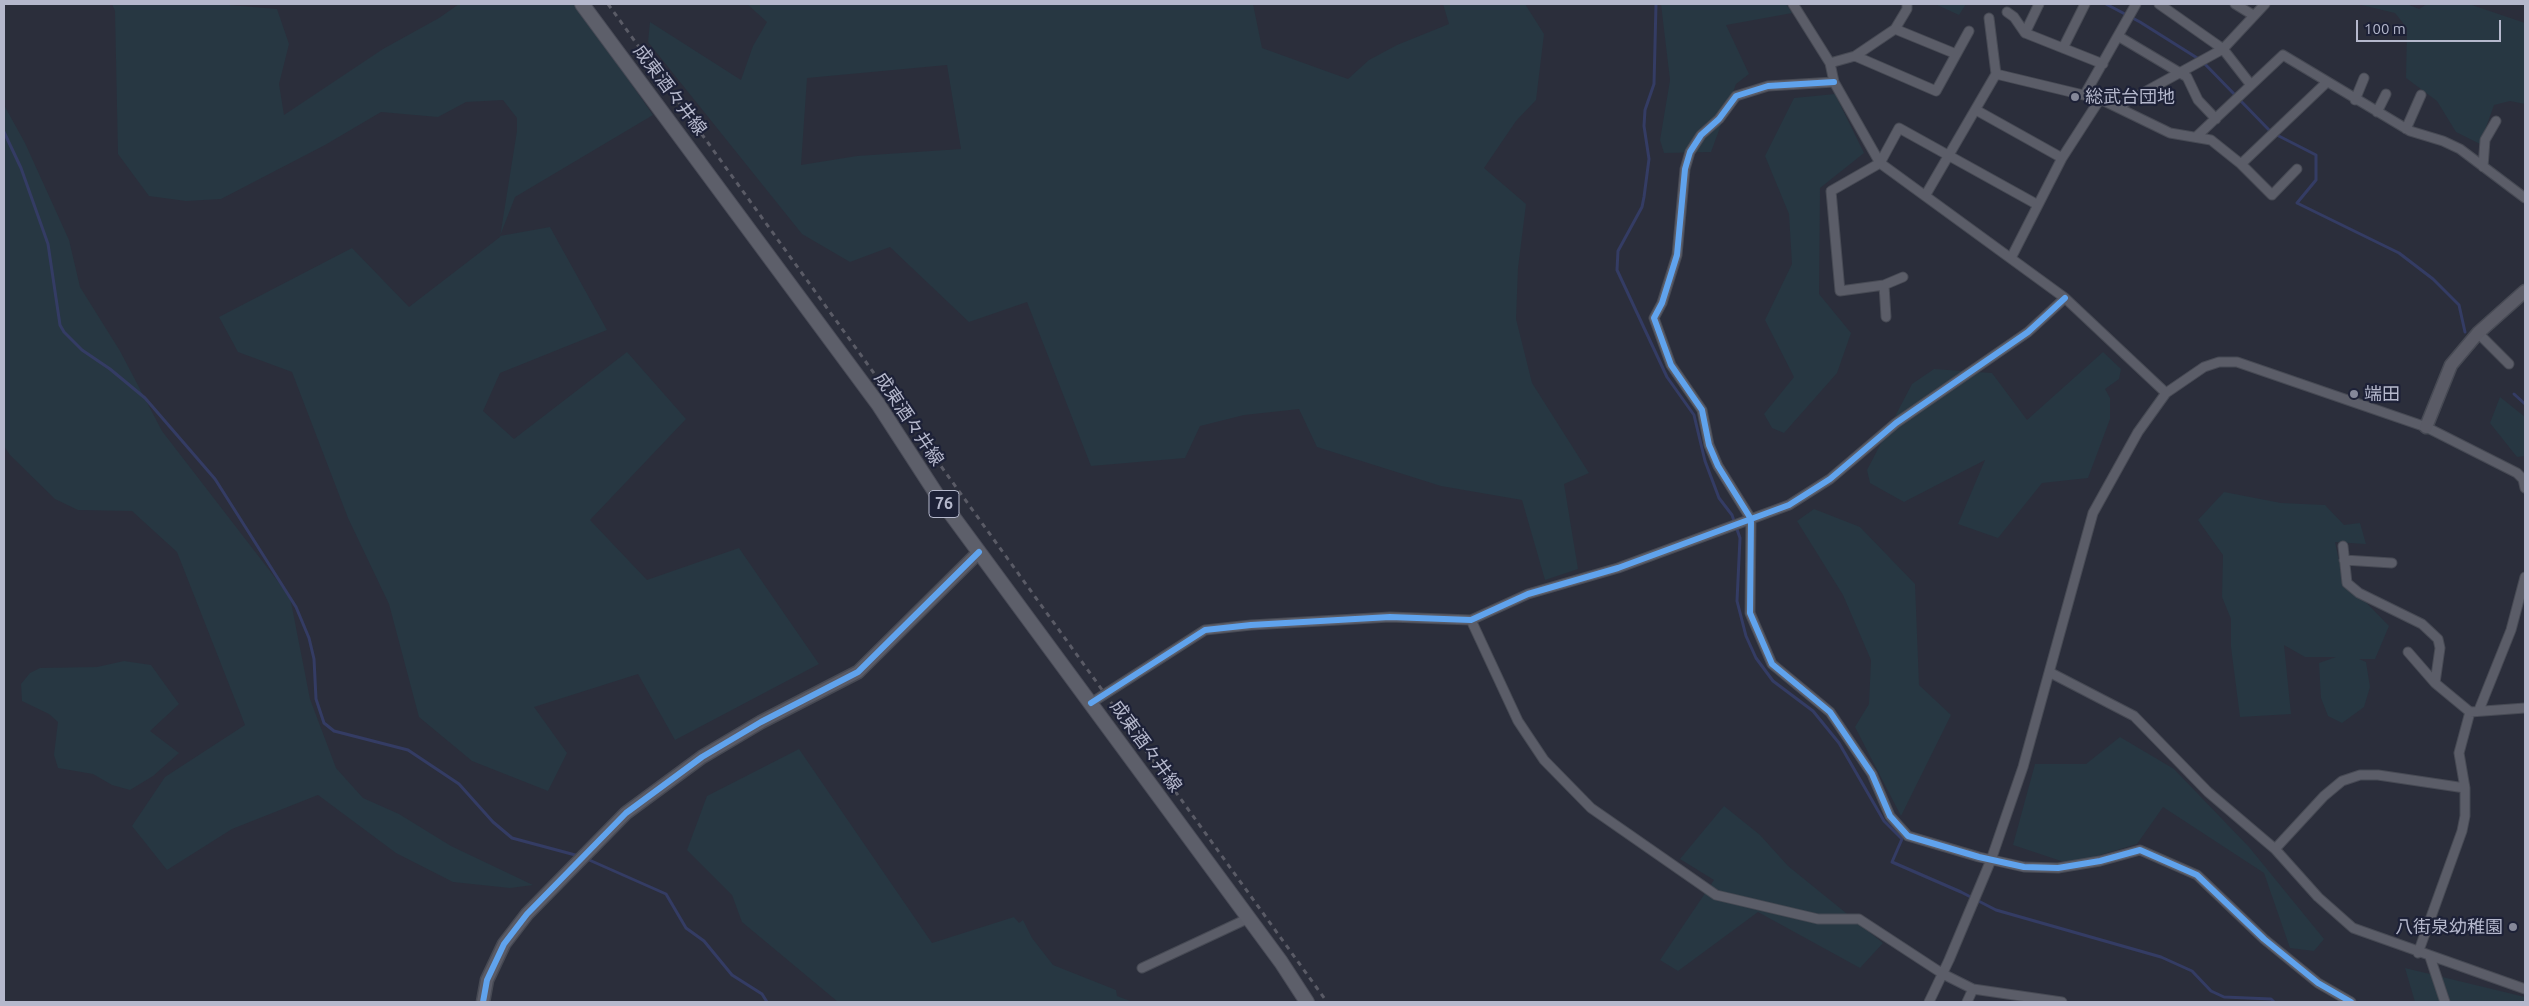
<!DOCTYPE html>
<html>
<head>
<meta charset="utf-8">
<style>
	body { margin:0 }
	#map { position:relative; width:2529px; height:1006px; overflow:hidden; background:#2b2e3b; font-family:Ubuntu,sans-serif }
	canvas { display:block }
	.frame { position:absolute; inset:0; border:5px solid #b5b8cc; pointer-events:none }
	.scale { position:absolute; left:2356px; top:20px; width:145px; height:22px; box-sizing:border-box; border:2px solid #b5b8cc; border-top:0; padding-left:6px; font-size:15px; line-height:18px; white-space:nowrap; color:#b5b8cc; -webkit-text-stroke:4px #1d2137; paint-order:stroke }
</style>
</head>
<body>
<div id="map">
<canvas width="2529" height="1006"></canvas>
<div class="frame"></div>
<div class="scale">100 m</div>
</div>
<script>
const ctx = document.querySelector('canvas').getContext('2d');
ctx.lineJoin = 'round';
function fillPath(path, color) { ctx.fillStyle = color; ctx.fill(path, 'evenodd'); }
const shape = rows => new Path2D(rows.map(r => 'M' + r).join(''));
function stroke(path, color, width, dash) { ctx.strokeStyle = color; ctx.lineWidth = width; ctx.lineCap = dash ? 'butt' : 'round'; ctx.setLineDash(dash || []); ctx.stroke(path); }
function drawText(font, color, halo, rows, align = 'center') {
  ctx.font = font + ' Ubuntu,"Noto Sans JP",sans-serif'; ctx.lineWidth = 4.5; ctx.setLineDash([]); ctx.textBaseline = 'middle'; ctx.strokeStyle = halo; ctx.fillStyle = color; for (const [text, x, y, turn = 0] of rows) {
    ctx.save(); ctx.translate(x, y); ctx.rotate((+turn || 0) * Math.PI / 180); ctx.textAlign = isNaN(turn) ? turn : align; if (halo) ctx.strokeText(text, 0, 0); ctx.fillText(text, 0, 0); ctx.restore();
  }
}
fillPath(shape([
	[112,4,217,4,277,9,289,44,279,84,284,115,383,49,439,18,459,4,576,4,653,115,515,197,500,236,550,227,607,330,500,373,483,411,514,439,627,352,686,419,590,520,647,580,739,548,819,664,675,740,638,674,534,707,567,753,548,791,472,761,419,717,389,604,348,518,292,372,238,352,219,317,352,248,409,307,500,237,517,131,517,118,503,100,466,102,438,117,381,112,325,145,221,199,186,201,149,196,118,154,115,11],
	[747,4,1253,4,1262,48,1348,79,1369,60,1397,45,1449,24,1443,4,1525,4,1544,34,1536,100,1516,121,1484,168,1526,204,1518,268,1516,319,1532,383,1589,473,1564,484,1578,569,1545,580,1522,500,1441,486,1317,447,1299,409,1244,415,1200,426,1185,458,1091,466,1027,302,969,322,890,247,850,262,802,234,648,42,650,22,741,80,753,46,767,22],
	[947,65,961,149,857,156,801,165,807,78],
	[1661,4,1786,4,1792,13,1726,25,1749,74,1736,84,1711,152,1664,153,1660,140,1670,80],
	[1935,4,1966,4,1959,15],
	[2357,4,2407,4,2419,9,2427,4,2469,4,2525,23,2525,104,2510,101,2494,105,2480,144,2456,132,2437,101,2406,78,2407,28,2395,13],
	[1835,94,1864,153,1820,188,1819,294,1851,333,1837,373,1784,433,1772,428,1764,414,1794,377,1765,320,1792,264,1789,214,1765,156,1794,98],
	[4,105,25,143,69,240,80,287,120,351,162,431,290,597,310,699,336,768,363,798,399,814,451,846,533,885,510,888,453,882,396,853,318,795,232,829,167,870,132,826,165,777,245,725,177,552,132,511,78,510,55,499,10,455,4,446],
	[2103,352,2121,369,2119,379,2105,389,2110,398,2110,419,2088,478,2042,483,1998,538,1958,524,1985,460,1904,502,1870,483,1867,470,1912,384,1934,369,1992,373,2027,420],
	[2500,397,2525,417,2525,456,2517,457,2490,423],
	[2224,492,2281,503,2325,505,2344,525,2360,523,2366,544,2335,542,2343,579,2389,626,2375,659,2359,659,2366,662,2370,687,2364,707,2342,723,2328,716,2321,698,2319,663,2336,657,2305,657,2284,645,2291,714,2240,717,2231,647,2231,619,2222,597,2223,555,2198,520],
	[1814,509,1860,527,1915,584,1919,685,1951,715,1901,816,1855,727,1869,704,1871,660,1843,595,1797,521],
	[124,661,151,665,179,704,150,731,179,753,153,776,130,790,112,785,93,774,58,768,54,755,58,722,49,714,22,701,21,684,30,673,40,668,97,667],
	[2120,737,2174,769,2249,847,2324,939,2314,951,2290,948,2264,873,2163,807,2137,844,2070,864,2013,845,2035,764,2086,764],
	[799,749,932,943,1014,917,1019,923,1023,920,1032,938,1053,965,1116,990,1117,996,1133,1002,838,1002,742,922,732,895,687,850,707,796],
	[1724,806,1760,835,1788,866,1883,943,1860,968,1758,912,1678,971,1660,960,1714,880,1680,859],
	[2405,968,2525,997,2525,1002,2415,1002]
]), '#273742');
stroke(shape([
	[1656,4,1654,84,1645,110,1644,126,1649,159,1644,197,1642,207,1618,251,1617,270,1667,377,1694,415,1705,461,1719,498,1732,515,1740,538,1737,601,1746,636,1756,658,1773,681,1813,711,1839,743,1884,821,1902,839,1892,862,1961,892,1996,910,2161,957,2192,971,2211,991,2224,997,2271,999,2274,1002],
	[2106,4,2140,22,2202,61,2271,132,2316,155,2316,180,2297,203,2399,253,2433,279,2459,305,2465,332],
	[4,132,21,168,48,244,60,325,64,332,82,350,110,369,145,398,215,479,296,607,309,638,314,659,316,699,324,723,334,731,408,750,459,784,493,822,512,838,579,856],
	[2514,394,2525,404],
	[587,859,666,894,686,928,704,941,732,975,762,994,767,1002]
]), '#343c64', 3);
const street = shape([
	[1793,4,1830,63,1834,82,1880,163,2065,298,2166,393],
	[2159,4,2223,49,2251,85],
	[2235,4,2253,15],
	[2007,12,2014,17,2025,33,2103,64],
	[1895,29,1956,54],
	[2025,33,2039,4],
	[2118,36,2187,77,2198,100,2216,119],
	[2063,48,2085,4],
	[1855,56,1936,91,1969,31],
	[1830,63,1855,56,1895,29,1907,9,1907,4],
	[1996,74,2100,99,2170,133,2211,140,2241,164,2272,195,2297,169],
	[1834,82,1768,86,1736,96,1719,119,1701,135,1690,152,1685,169,1677,255,1662,303,1654,318,1671,365,1702,410,1709,445,1718,466,1751,519,1750,613,1772,664,1830,712,1872,774,1890,816,1908,836,1979,857,2024,867,2058,868,2100,861,2140,850,2197,875,2264,939,2318,983,2351,1002],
	[2085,94,2136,4],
	[2355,100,2364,78],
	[2119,106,2223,49,2265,4],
	[1976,110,2062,158],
	[2377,112,2386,94],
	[2406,129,2421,95],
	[2197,136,2283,55,2410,131,2443,141,2460,149,2525,198],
	[2241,164,2327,82],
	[2483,167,2485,140,2496,121],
	[1925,196,1996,74,1989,18],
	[2011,258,2062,158,2100,99],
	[1903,277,1884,285,1840,291,1831,191,1880,163,1899,128,2038,205],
	[1884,285,1886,317],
	[2478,333,2509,364],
	[2343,546,2347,583,2359,593,2422,624,2438,639,2440,648,2435,683],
	[2344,560,2392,563],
	[1471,620,1518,721,1544,760,1591,808,1716,895,1818,919,1859,919,1943,974,1973,989,2062,1002],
	[2408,652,2435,683,2470,712],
	[2051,673,2134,716,2208,792,2275,849,2318,897,2353,928,2525,989],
	[1091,703,1205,630,1251,625,1390,617,1471,620,1528,594,1618,568,1789,505,1830,479,1896,423,2028,332,2065,298],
	[2479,710,2511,630,2525,577],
	[2275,849,2324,796,2342,781,2360,775,2378,775,2465,788],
	[2418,953,2462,831,2465,816,2465,788,2459,753,2470,712,2525,708],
	[2430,957,2445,1002],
	[1142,968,1249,918],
	[1929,1002,1949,960,1991,860,2023,767,2093,513,2138,432,2166,393,2204,367,2219,362,2237,362,2426,427,2517,473,2523,479,2525,488],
	[1967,1002,1973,989]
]);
const secondary = shape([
	[2426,427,2451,365,2478,333,2525,291],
	[483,1002,487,980,504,944,527,914,626,813,702,757,761,722,858,672,979,552]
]);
const primary = shape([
	[582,4,878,404,937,495,1281,962,1307,1002]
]);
stroke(street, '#474a54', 11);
stroke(secondary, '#474a54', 15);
stroke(primary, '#494b57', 16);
stroke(street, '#5b5d68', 9);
stroke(secondary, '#5a5b66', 12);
stroke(primary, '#5d5f6a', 14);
stroke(shape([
	[608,4,1327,1002]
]), '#5a5b66', 3, [5, 5]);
stroke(shape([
	[1834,82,1768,86,1736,96,1719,119,1701,135,1690,152,1685,169,1677,255,1662,303,1654,318,1671,365,1702,410,1709,445,1718,466,1751,519,1750,613,1772,664,1830,712,1872,774,1890,816,1908,836,1979,857,2024,867,2058,868,2100,861,2140,850,2197,875,2264,939,2318,983,2351,1002],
	[1091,703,1205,630,1251,625,1390,617,1471,620,1528,594,1618,568,1789,505,1830,479,1896,423,2028,332,2065,298],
	[483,1002,487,980,504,944,527,914,626,813,702,757,761,722,858,672,979,552]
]), '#60a3ed', 6);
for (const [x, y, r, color] of [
	[2075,97,5,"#858899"],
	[2354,394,5,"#858899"],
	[2513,927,5,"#858899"]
]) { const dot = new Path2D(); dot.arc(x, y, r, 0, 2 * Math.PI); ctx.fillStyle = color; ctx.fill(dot); stroke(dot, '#1d2137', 2); }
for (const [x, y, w] of [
	[944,504,30]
]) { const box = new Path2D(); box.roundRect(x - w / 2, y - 13.5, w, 27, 4); ctx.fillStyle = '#1d2137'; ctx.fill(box); stroke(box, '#b5b8cc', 1); }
drawText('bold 16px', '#b5b8cc', null, [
	["76",944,504]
]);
drawText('18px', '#b5b8cc', '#1d2137', [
	["成東酒々井線",670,90,53],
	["成東酒々井線",909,419,56],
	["成東酒々井線",1146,746,54]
]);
drawText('18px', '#b5b8cc', '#1d2137', [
	["総武台団地",2085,97],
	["端田",2364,394],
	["八街泉幼稚園",2503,927,"right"]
], 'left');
</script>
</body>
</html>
